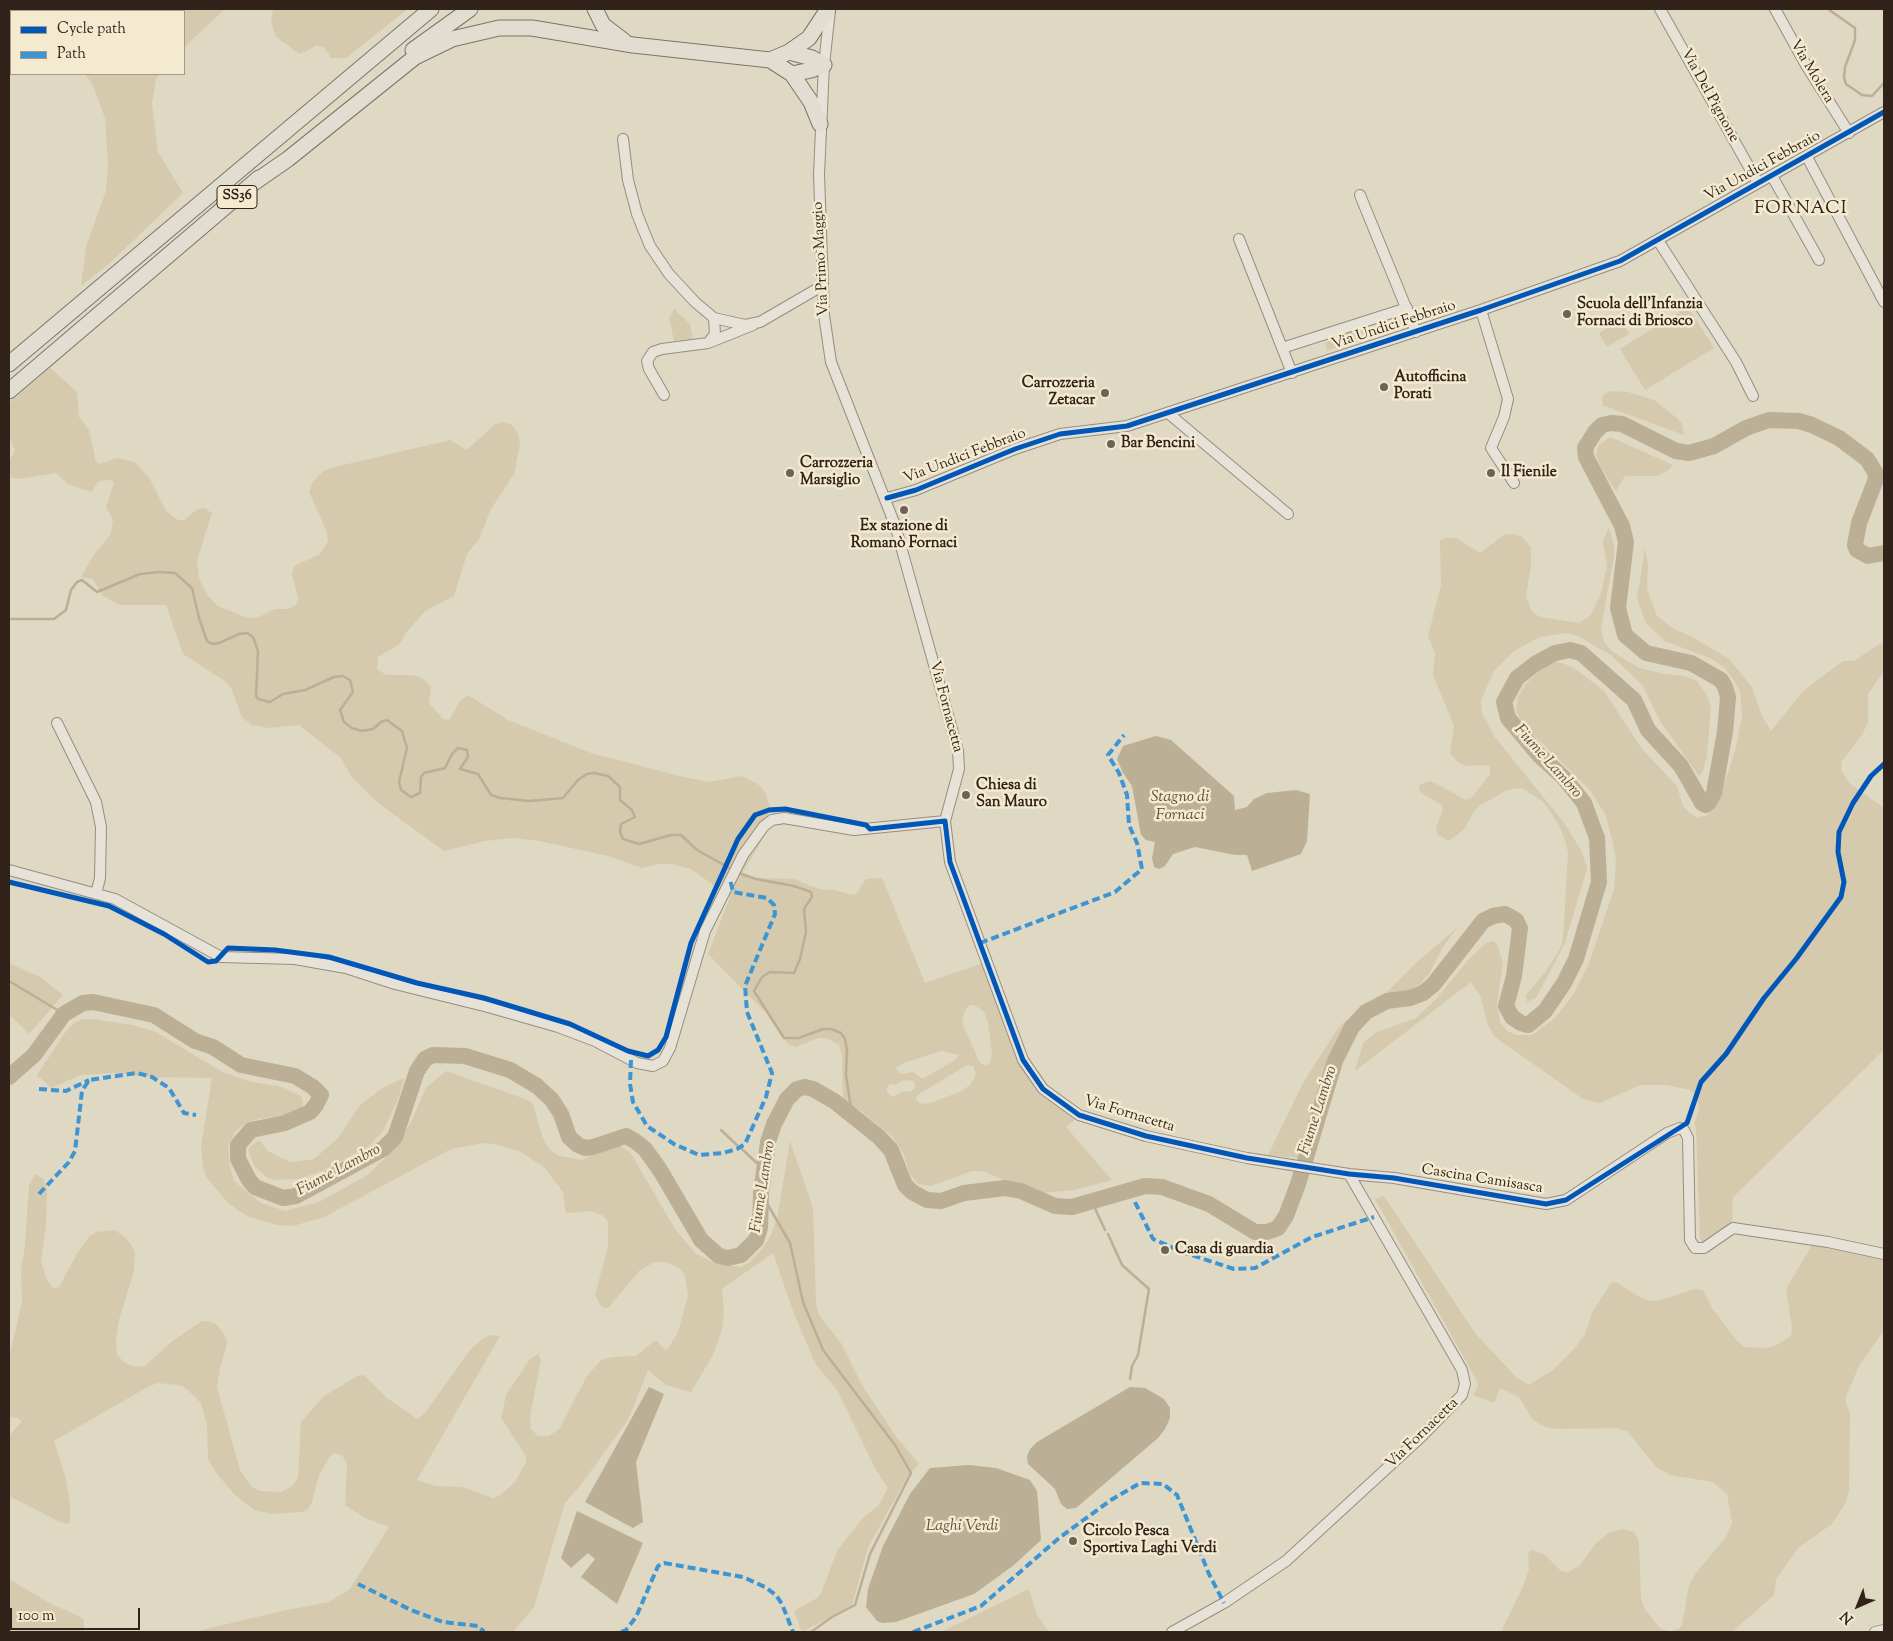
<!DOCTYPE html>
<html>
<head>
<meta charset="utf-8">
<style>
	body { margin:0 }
	#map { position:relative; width:1893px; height:1641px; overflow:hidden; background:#dfd8c3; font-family:"Sorts Mill Goudy",serif }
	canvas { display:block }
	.frame { position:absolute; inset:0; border:10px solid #31221a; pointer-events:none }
	.legend { position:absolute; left:10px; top:10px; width:175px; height:65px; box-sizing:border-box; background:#f3ead0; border:1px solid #a59a87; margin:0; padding:6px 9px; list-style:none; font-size:15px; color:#31221a }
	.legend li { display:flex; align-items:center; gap:10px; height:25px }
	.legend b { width:25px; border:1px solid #a59a87 }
	.north { position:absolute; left:1833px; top:1581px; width:50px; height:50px; -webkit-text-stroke:4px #f3ead0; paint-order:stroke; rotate:224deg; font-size:14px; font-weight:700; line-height:20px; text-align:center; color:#31221a }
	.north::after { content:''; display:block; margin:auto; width:18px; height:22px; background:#31221a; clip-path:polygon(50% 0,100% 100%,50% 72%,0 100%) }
	.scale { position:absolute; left:10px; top:1608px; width:130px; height:22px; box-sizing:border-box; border:2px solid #31221a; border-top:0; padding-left:6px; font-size:15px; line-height:18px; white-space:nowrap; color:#31221a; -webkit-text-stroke:4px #f3ead0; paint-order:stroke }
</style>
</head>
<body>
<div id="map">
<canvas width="1893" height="1641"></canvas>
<div class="frame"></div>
<ul class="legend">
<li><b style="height:6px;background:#0057b8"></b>Cycle path</li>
<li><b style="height:6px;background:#3d95d4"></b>Path</li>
</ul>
<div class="north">N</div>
<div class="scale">100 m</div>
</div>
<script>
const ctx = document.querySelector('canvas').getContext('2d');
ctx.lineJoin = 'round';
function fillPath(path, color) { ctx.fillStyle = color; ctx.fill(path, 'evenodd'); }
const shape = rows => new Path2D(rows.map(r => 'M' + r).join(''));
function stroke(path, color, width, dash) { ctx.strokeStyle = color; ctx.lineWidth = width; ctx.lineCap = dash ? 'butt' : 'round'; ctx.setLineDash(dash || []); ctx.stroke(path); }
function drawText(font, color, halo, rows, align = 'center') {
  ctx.font = font + ' "Sorts Mill Goudy",serif'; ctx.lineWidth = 5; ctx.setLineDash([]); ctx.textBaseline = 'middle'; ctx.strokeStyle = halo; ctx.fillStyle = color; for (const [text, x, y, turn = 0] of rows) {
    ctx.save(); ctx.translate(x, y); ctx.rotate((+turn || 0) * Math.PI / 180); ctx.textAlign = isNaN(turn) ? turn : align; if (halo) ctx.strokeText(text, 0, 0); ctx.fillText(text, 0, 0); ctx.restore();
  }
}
fillPath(shape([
	[48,9,225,9,184,47,184,11,45,11],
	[273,9,408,9,346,58,331,58,324,47,316,46,300,54,276,37,271,22],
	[9,16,11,16,11,57,9,55],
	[85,74,160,74,156,79,152,104,158,152,183,193,110,263,81,286,86,247,106,191,108,167,105,118,92,83],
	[1688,307,1714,348,1645,390,1620,349],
	[674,309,690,324,693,339,674,341,669,318],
	[1621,320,1629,334,1607,347,1599,333],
	[1370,328,1372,335,1327,351,1325,343,1347,333],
	[50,368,77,392,79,417,89,430,96,462,100,464,117,458,134,462,149,477,166,511,178,520,184,520,196,510,204,508,212,513,197,560,199,578,207,595,218,606,245,617,257,618,275,609,288,609,295,606,298,599,292,574,294,566,320,554,328,541,327,532,309,492,313,482,323,471,335,467,450,440,467,450,494,425,502,422,512,425,518,433,520,444,514,474,491,509,479,539,467,554,454,596,425,611,406,633,400,644,378,657,377,669,386,675,413,675,423,679,431,687,429,703,443,719,449,720,460,701,468,695,508,720,591,753,683,777,709,782,741,776,758,784,765,792,770,807,764,837,743,872,755,878,794,879,819,889,835,890,851,895,856,894,866,879,882,878,925,983,983,963,1025,1071,1041,1093,1076,1119,1066,1127,1112,1180,1074,1190,1040,1193,1022,1188,983,1171,972,1171,931,1186,918,1184,910,1174,903,1153,893,1137,861,1111,843,1102,842,1053,839,1045,826,1038,818,1038,796,1047,789,1045,766,1013,708,954,730,897,691,869,672,864,659,864,642,868,608,856,539,841,513,838,485,841,444,851,378,803,351,776,341,758,299,725,268,728,252,725,242,717,231,688,225,681,183,654,166,605,119,605,102,595,93,579,81,577,93,556,111,534,113,520,106,507,114,483,112,480,99,481,91,492,68,484,56,473,19,479,9,477,9,462,15,450,9,436,9,403],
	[969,1005,973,1005,983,1010,988,1022,992,1054,990,1064,985,1065,980,1063,962,1023,964,1012],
	[941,1051,959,1055,954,1061,924,1078,921,1078,913,1072,901,1074,895,1068,904,1063],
	[967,1065,973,1066,976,1074,971,1084,962,1091,930,1103,921,1104,917,1101,916,1096],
	[904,1080,914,1081,916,1087,911,1091,901,1092,893,1097,887,1092,887,1088,890,1084,895,1085],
	[1610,391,1628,392,1654,400,1678,419,1682,424,1684,435,1602,405,1603,395],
	[1610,437,1673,465,1667,471,1656,476,1625,476,1616,491,1600,466,1596,455,1599,445],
	[1609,527,1614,545,1614,557,1601,628,1604,642,1613,652,1639,668,1665,674,1684,676,1697,681,1706,694,1711,706,1707,756,1703,771,1699,776,1660,721,1643,686,1612,656,1578,636,1566,633,1540,637,1514,651,1494,671,1481,700,1482,713,1494,736,1565,824,1582,852,1587,868,1565,943,1536,998,1527,1002,1526,995,1546,971,1561,947,1563,939,1568,853,1566,843,1559,825,1548,808,1542,801,1522,788,1507,790,1481,805,1475,810,1464,829,1449,841,1438,835,1436,829,1443,809,1442,805,1420,792,1419,788,1421,784,1431,781,1466,800,1473,796,1490,774,1490,767,1484,765,1466,766,1459,763,1450,754,1454,726,1433,675,1435,653,1428,636,1441,585,1440,541,1446,538,1456,538,1480,553,1504,535,1512,534,1521,536,1531,547,1531,565,1526,596,1532,612,1540,617,1579,623,1591,615,1601,593,1607,566,1603,541],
	[1645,548,1648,564,1647,589,1657,616,1674,629,1692,637,1729,659,1752,687,1762,716,1771,731,1803,691,1843,661,1854,661,1873,648,1880,644,1884,646,1884,671,1868,694,1868,722,1862,735,1842,761,1841,770,1849,783,1884,808,1884,1050,1733,1197,1732,1221,1706,1247,1700,1239,1696,1128,1694,1124,1699,1109,1697,1096,1690,1090,1667,1085,1640,1085,1600,1103,1583,1099,1495,1037,1488,1025,1480,995,1471,982,1355,1071,1363,1043,1375,1033,1416,1018,1437,998,1469,959,1486,943,1493,941,1497,944,1503,963,1497,1003,1500,1022,1507,1031,1516,1035,1532,1035,1555,1018,1573,995,1588,966,1614,889,1616,861,1613,843,1606,816,1591,791,1529,730,1519,717,1516,709,1518,697,1526,684,1540,670,1556,662,1565,664,1577,670,1604,691,1642,749,1677,786,1683,806,1690,813,1697,818,1708,815,1718,802,1736,748,1742,716,1740,690,1725,668,1712,659,1665,641,1646,623,1637,599],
	[1457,928,1443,947,1429,974,1420,984,1359,1017,1342,1033,1327,1064,1311,1121,1297,1158,1268,1155,1303,1083,1336,1031,1343,1023,1380,999,1417,962],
	[9,963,40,977,63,995,29,1034,9,1014],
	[82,1019,93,1019,132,1025,154,1031,221,1071,248,1081,282,1087,301,1096,303,1104,299,1111,292,1114,254,1120,243,1125,235,1132,228,1147,230,1167,234,1181,261,1203,285,1211,319,1202,368,1175,396,1147,411,1122,426,1088,446,1071,528,1100,533,1104,542,1136,549,1149,559,1156,582,1160,610,1147,620,1146,630,1152,675,1229,695,1253,714,1263,740,1267,750,1262,763,1248,771,1235,777,1219,790,1141,813,1208,816,1305,819,1315,841,1343,862,1385,895,1435,919,1464,908,1476,868,1547,852,1605,802,1632,794,1611,817,1598,821,1593,838,1549,863,1518,879,1505,888,1488,876,1470,837,1390,815,1363,793,1311,773,1253,722,1289,724,1312,722,1330,713,1355,691,1392,666,1385,648,1370,629,1418,581,1485,565,1503,534,1607,513,1632,194,1632,282,1611,329,1602,350,1589,389,1527,365,1518,345,1505,347,1464,342,1455,335,1453,330,1456,319,1475,312,1502,307,1510,302,1512,272,1514,254,1510,235,1495,217,1474,208,1459,207,1425,201,1403,187,1389,179,1385,157,1383,144,1389,54,1441,65,1476,70,1504,70,1522,66,1524,60,1522,9,1496,9,1436,22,1421,18,1418,9,1417,9,1358,22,1302,21,1270,25,1246,29,1185,35,1174,43,1179,47,1188,46,1226,41,1261,47,1280,53,1288,59,1287,78,1252,90,1236,97,1232,115,1230,127,1239,135,1251,134,1271,119,1320,116,1339,117,1355,125,1363,135,1367,145,1366,171,1342,202,1321,209,1321,216,1324,222,1331,227,1340,226,1348,220,1367,217,1387,240,1470,251,1486,259,1491,281,1492,292,1486,298,1478,301,1422,323,1397,357,1376,364,1375,387,1398,417,1419,424,1414,471,1349,482,1339,491,1335,500,1336,417,1480,436,1486,462,1487,493,1498,499,1496,515,1482,526,1462,526,1456,501,1418,506,1395,530,1359,538,1354,541,1360,530,1417,531,1429,538,1436,549,1436,559,1429,587,1376,601,1360,612,1357,636,1356,654,1341,657,1341,665,1350,669,1347,678,1332,688,1296,685,1275,679,1268,665,1262,654,1262,639,1271,609,1307,605,1308,601,1306,595,1295,608,1246,608,1221,602,1215,591,1211,566,1213,563,1192,545,1168,521,1152,494,1144,484,1143,451,1149,324,1217,293,1226,277,1225,249,1217,229,1204,207,1178,203,1168,201,1147,212,1078,149,1077,114,1073,81,1075,51,1088,37,1075,64,1034,73,1024],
	[404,1078,399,1097,383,1131,369,1146,320,1172,298,1179,276,1180,268,1178,255,1167,248,1151,251,1146,259,1140,268,1151,283,1159,292,1162,314,1159,338,1138,360,1105,384,1087],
	[1384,1196,1475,1333,1517,1378,1529,1385,1553,1370,1575,1348,1585,1334,1592,1313,1611,1283,1616,1282,1643,1299,1652,1301,1665,1299,1694,1289,1703,1290,1712,1308,1737,1341,1745,1347,1766,1348,1775,1346,1791,1336,1792,1328,1786,1289,1812,1245,1844,1249,1884,1257,1884,1330,1859,1366,1845,1399,1850,1414,1849,1492,1845,1504,1832,1524,1798,1548,1776,1579,1774,1595,1732,1632,1670,1632,1680,1628,1682,1625,1689,1585,1696,1573,1726,1537,1732,1523,1727,1494,1713,1482,1670,1475,1657,1468,1627,1431,1616,1428,1556,1429,1543,1426,1533,1420,1519,1397,1500,1388,1494,1403,1473,1395,1478,1387,1477,1381,1375,1199],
	[1625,1529,1635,1533,1639,1542,1641,1597,1644,1608,1659,1627,1669,1632,1501,1632,1524,1584,1529,1569,1528,1553,1532,1550,1545,1555,1561,1571,1568,1572,1579,1566,1596,1543,1610,1532],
	[9,1579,51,1604,79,1616,84,1620,84,1632,9,1632],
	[1029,1589,1037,1615,1049,1632,941,1632]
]), '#d5caad');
fillPath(shape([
	[1156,736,1171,740,1234,796,1235,810,1247,807,1254,799,1267,793,1296,790,1310,794,1307,841,1301,854,1252,871,1247,855,1235,855,1195,847,1173,854,1165,866,1159,869,1154,867,1152,858,1155,842,1146,840,1141,835,1132,786,1123,773,1117,759,1123,746],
	[649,1387,664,1394,636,1462,643,1522,633,1528,585,1502],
	[1130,1387,1145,1388,1164,1399,1170,1408,1170,1418,1165,1429,1158,1438,1076,1508,1067,1509,1061,1504,1055,1489,1028,1464,1027,1456,1030,1449,1037,1442],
	[969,1465,996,1468,1030,1480,1037,1491,1041,1540,1014,1565,974,1594,896,1622,882,1623,877,1621,866,1607,868,1589,883,1546,910,1494,930,1468],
	[577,1511,643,1543,617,1604,581,1577,595,1559,588,1553,571,1568,561,1558]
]), '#bbaf95');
stroke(shape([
	[1828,9,1855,28,1855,40,1845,67,1844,78,1846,84,1862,95,1872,96,1884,83],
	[9,619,54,619,66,610,71,590,77,582,82,580,97,592,140,574,159,572,175,573,192,588,199,618,207,641,212,644,219,643,239,634,247,633,253,637,258,651,256,696,258,699,270,702,283,694,305,690,334,677,343,676,350,680,353,692,340,710,344,722,352,728,362,731,373,729,381,722,387,720,402,731,407,748,399,782,401,790,411,797,420,793,421,777,424,773,445,768,452,754,458,748,467,750,468,757,460,769,478,774,491,795,500,798,529,801,563,798,578,780,587,774,594,773,608,776,620,787,620,800,632,810,635,817,621,824,620,832,623,839,639,844,671,835,681,835,697,850,733,870],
	[738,873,756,879,794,886,811,892,812,897,804,909,806,932,800,959,794,973,770,972,762,977,754,991,784,1038,799,1038,823,1029,831,1029,841,1033,845,1039,847,1050,846,1075,852,1115],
	[9,981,64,1014],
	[721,1130,739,1147],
	[742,1149,764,1170],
	[761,1193,790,1243,803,1302,823,1350,895,1445,911,1473,870,1554,855,1605,832,1617,811,1632],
	[1092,1202,1105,1230],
	[1108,1234,1122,1265,1149,1289,1138,1355,1132,1366,1130,1379]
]), '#bbaf95', 2.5);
stroke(shape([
	[9,1077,34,1055,64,1014,83,1003,93,1002,154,1015,195,1041,213,1047,241,1065,295,1076,313,1087,321,1095,316,1105,310,1112,285,1123,251,1130,238,1145,238,1159,249,1180,255,1187,283,1198,296,1196,383,1149,395,1137,417,1071,425,1059,433,1055,465,1056,510,1070,537,1086,552,1100,561,1114,569,1137,578,1145,585,1148,593,1147,626,1136,635,1141,645,1149,660,1170,701,1240,719,1256,728,1258,741,1255,756,1240,760,1228,761,1193,768,1142,774,1124,787,1099,797,1089,805,1087,813,1089,834,1101,879,1137,891,1150,905,1185,912,1192,927,1200,941,1201,964,1193,1005,1188,1021,1191,1055,1206,1072,1207,1145,1186,1162,1187,1209,1204,1255,1232,1267,1232,1278,1228,1286,1216,1298,1184,1335,1061,1352,1027,1366,1012,1387,1001,1410,998,1423,993,1433,985,1483,921,1493,916,1505,914,1516,920,1520,928,1514,976,1506,1006,1512,1017,1521,1023,1528,1025,1545,1011,1564,983,1576,959,1599,882,1597,838,1584,803,1564,778,1539,755,1508,718,1504,702,1517,678,1535,664,1555,653,1570,650,1581,653,1634,700,1648,730,1681,766,1702,803,1706,805,1710,801,1714,793,1725,732,1728,697,1725,687,1721,680,1691,663,1646,653,1625,635,1618,608,1626,542,1622,526,1586,457,1585,448,1595,432,1602,425,1611,423,1622,424,1676,451,1689,453,1714,446,1746,428,1769,420,1799,421,1812,425,1839,438,1867,459,1875,472,1876,479,1859,523,1855,545,1857,550,1868,556,1884,553]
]), '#bbaf95', 16);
const minor = shape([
	[1660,9,1758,183],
	[1775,9,1806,65,1849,133],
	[830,10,824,65,819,174,824,315,831,362,895,525,958,751,959,769,945,821,950,862,1023,1060,1043,1089,1079,1115,1146,1136,1247,1158,1349,1174,1394,1178,1546,1204,1566,1200,1667,1133,1680,1128,1684,1130,1688,1138,1690,1240,1695,1248,1704,1248,1733,1228,1828,1242,1884,1254],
	[623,139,628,180,637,214,650,246,669,274,695,302,714,318,745,325,760,322,822,286],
	[1807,157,1884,302],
	[1772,176,1819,260],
	[1360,195,1416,332],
	[1239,239,1292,373],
	[1659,242,1736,362,1753,396],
	[1481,310,1508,399,1504,417,1491,448,1514,483],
	[708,343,715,334,714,318],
	[1282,348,1407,308],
	[664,395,649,369,647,361,653,352,662,349,708,343,753,325],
	[1168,413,1288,514],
	[887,498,916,490,1015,449,1060,434,1127,426,1481,310,1620,261,1884,112],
	[57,723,96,802,101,827,100,878,96,894],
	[9,870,115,899,221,957,295,959,346,968,395,984,488,1007,558,1027,595,1041,637,1063,653,1066,663,1061,670,1048,705,931,743,855,764,826,772,820,784,818,854,830,945,821],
	[1172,1632,1224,1603,1286,1561,1422,1436,1462,1395,1465,1384,1462,1370,1349,1174],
	[1875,1632,1884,1630]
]);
const highway = shape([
	[595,9,603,25,624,41],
	[413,50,470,9],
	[789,52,812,58,824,65],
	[770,60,789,52,809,38,828,9],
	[792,74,811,70,824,65],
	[252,184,288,159,415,57,452,39,499,28,532,28,633,45,770,60,792,74,811,102,820,124],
	[9,364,431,9],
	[9,391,259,178]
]);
stroke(minor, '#948e81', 12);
stroke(highway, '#7b756a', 17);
stroke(minor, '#e7e2d7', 10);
stroke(highway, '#e2ddd1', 15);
stroke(shape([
	[980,943,1115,892,1142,869,1137,843,1129,825,1127,795,1119,773,1108,755,1124,735],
	[631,1060,630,1084,633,1102,647,1126,674,1144,699,1155,723,1153,737,1149,745,1144,766,1097,772,1073,747,1012,745,986,775,914,774,905,767,898,733,892,730,879],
	[39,1089,66,1091,89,1080],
	[39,1194,69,1162,75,1151,82,1091,89,1080,137,1073,152,1077,169,1088,184,1113,196,1115],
	[1135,1202,1153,1239,1185,1253,1234,1269,1255,1268,1312,1237,1374,1217],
	[358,1584,411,1610,443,1622,478,1626,484,1632],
	[621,1632,626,1630,636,1617,658,1566,664,1563,743,1577,765,1587,776,1595,782,1604,793,1632],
	[913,1632,981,1606,1059,1538,1111,1500,1140,1483,1163,1484,1177,1495,1209,1574,1224,1603]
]), '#3d95d4', 4, [8, 4]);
stroke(shape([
	[887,498,916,490,1015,449,1060,434,1127,426,1481,310,1620,261,1884,112],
	[9,882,109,906,164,934,208,962,216,961,228,948,275,950,329,957,417,983,484,998,570,1024,628,1051,648,1056,658,1050,666,1037,691,943,738,839,755,815,769,810,785,809,866,825,870,829,945,821,950,862,1023,1060,1043,1089,1079,1115,1146,1136,1247,1158,1349,1174,1394,1178,1546,1204,1566,1200,1687,1123,1701,1082,1726,1054,1764,998,1796,959,1841,897,1844,882,1838,852,1839,832,1853,803,1871,776,1884,764]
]), '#0057b8', 5);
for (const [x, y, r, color] of [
	[1567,314,5,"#6e6255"],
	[1384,387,5,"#6e6255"],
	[1105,393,5,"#6e6255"],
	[1111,444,5,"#6e6255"],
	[790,473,5,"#6e6255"],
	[1491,473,5,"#6e6255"],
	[904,510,5,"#6e6255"],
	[966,795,5,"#6e6255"],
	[1165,1250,5,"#6e6255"],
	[1073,1541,5,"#6e6255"]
]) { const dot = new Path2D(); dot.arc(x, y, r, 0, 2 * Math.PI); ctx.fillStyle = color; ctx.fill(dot); stroke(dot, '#f3ead0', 2); }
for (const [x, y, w] of [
	[237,197,40]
]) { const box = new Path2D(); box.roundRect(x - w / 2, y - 11.5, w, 23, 4); ctx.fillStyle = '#f3ead0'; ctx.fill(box); stroke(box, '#31221a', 1); }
drawText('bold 14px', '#31221a', null, [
	["SS36",237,197]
]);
drawText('15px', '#31221a', '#f3ead0', [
	["Via Molera",1811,72,59],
	["Via Del Pignone",1709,96,61],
	["Via Undici Febbraio",1763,167,-29],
	["Via Primo Maggio",822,259,-93],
	["Via Undici Febbraio",1394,326,-18],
	["Via Undici Febbraio",965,457,-21],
	["Via Fornacetta",945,707,75],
	["Via Fornacetta",1129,1115,17],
	["Cascina Camisasca",1482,1180,9],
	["Via Fornacetta",1423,1434,-44]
]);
drawText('bold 15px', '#31221a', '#f3ead0', [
	["Scuola dell’Infanzia",1577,305],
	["Fornaci di Briosco",1577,322],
	["Autofficina",1394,378],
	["Porati",1394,395],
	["Carrozzeria",1095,384,"right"],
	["Zetacar",1095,401,"right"],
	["Bar Bencini",1121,444],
	["Carrozzeria",800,464],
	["Marsiglio",800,481],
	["Il Fienile",1501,473],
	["Ex stazione di",904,527,"center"],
	["Romanò Fornaci",904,544,"center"],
	["Chiesa di",976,786],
	["San Mauro",976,803],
	["Casa di guardia",1175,1250],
	["Circolo Pesca",1083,1532],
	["Sportiva Laghi Verdi",1083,1549]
], 'left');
drawText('italic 16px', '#5c4d3e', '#f3ead0', [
	["Fiume Lambro",1547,762,48],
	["Stagno di",1180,798],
	["Fornaci",1180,816],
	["Fiume Lambro",1319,1111,-72],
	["Fiume Lambro",339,1171,-28],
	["Fiume Lambro",764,1187,-81],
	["Laghi Verdi",962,1527]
]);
ctx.letterSpacing = '1px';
drawText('18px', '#31221a', '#f3ead0', [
	["FORNACI",1801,210]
]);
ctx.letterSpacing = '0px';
</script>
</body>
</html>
